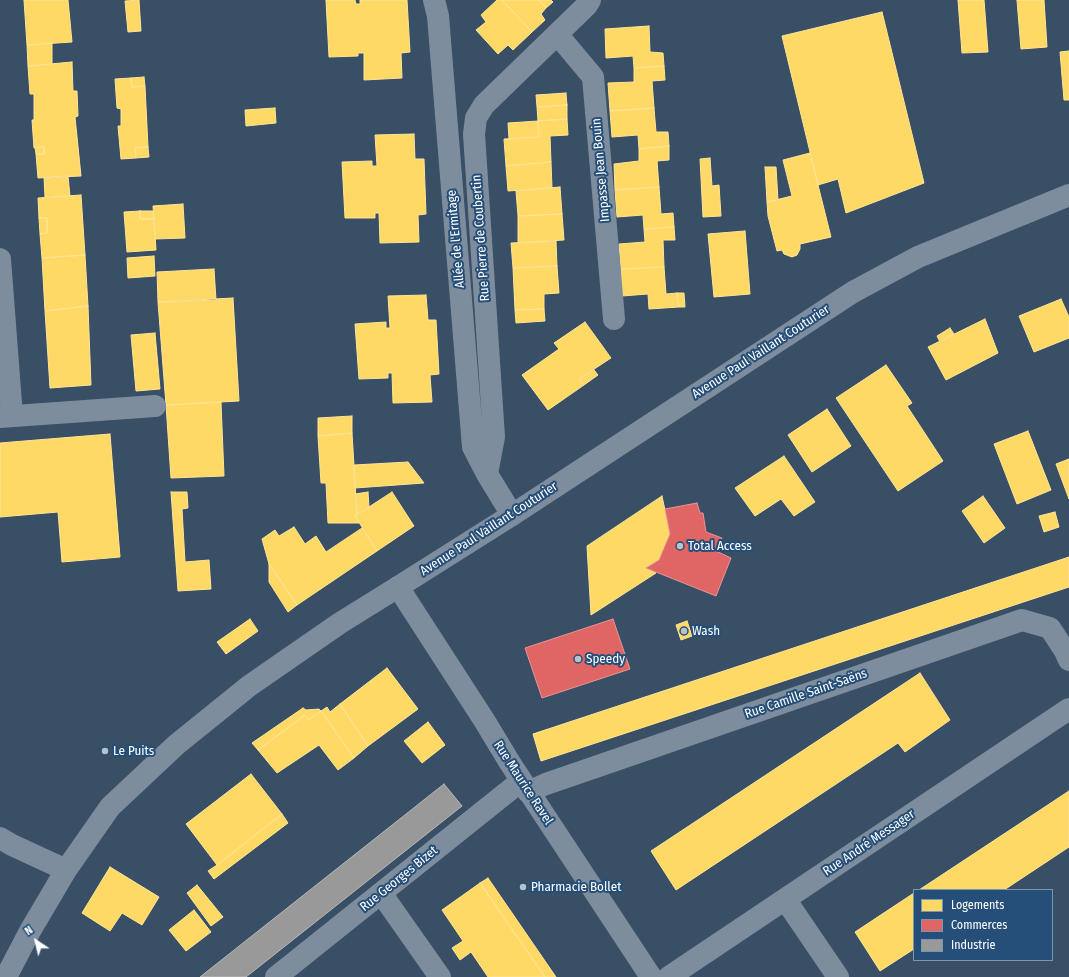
<!DOCTYPE html>
<html>
<head>
<meta charset="utf-8">
<style>
	body { margin:0 }
	#map { position:relative; width:1069px; height:977px; overflow:hidden; background:#384f66; font-family:"Fira Sans Condensed",sans-serif }
	canvas { display:block }
	.legend { position:absolute; left:913px; top:889px; width:140px; height:72px; box-sizing:border-box; background:#254e79; border:1px solid #7c95af; margin:0; padding:5px 7px; list-style:none; font-size:12px; color:#fff }
	.legend li { display:flex; align-items:center; gap:8px; height:20px }
	.legend b { width:20px; border:1px solid #7c95af }
	.north { position:absolute; left:16px; top:921px; width:40px; height:40px; -webkit-text-stroke:3px #254e79; paint-order:stroke; rotate:325deg; font-size:11px; font-weight:700; line-height:16px; text-align:center; color:#fff }
	.north::after { content:''; display:block; margin:auto; width:14px; height:18px; background:#fff; clip-path:polygon(50% 0,100% 100%,50% 72%,0 100%) }
</style>
</head>
<body>
<div id="map">
<canvas width="1069" height="977"></canvas>
<ul class="legend">
<li><b style="height:11px;background:#ffd966"></b>Logements</li>
<li><b style="height:11px;background:#e06666"></b>Commerces</li>
<li><b style="height:11px;background:#999"></b>Industrie</li>
</ul>
<div class="north">N</div>
</div>
<script>
const ctx = document.querySelector('canvas').getContext('2d');
ctx.lineJoin = 'round';
function fillPath(path, color) { ctx.fillStyle = color; ctx.fill(path, 'evenodd'); }
const shape = rows => new Path2D(rows.map(r => 'M' + r).join(''));
function stroke(path, color, width, dash) { ctx.strokeStyle = color; ctx.lineWidth = width; ctx.lineCap = dash ? 'butt' : 'round'; ctx.setLineDash(dash || []); ctx.stroke(path); }
function drawText(font, color, halo, rows, align = 'center') {
  ctx.font = font + ' "Fira Sans Condensed",sans-serif'; ctx.lineWidth = 4; ctx.setLineDash([]); ctx.textBaseline = 'middle'; ctx.strokeStyle = halo; ctx.fillStyle = color; for (const [text, x, y, turn = 0] of rows) {
    ctx.save(); ctx.translate(x, y); ctx.rotate((+turn || 0) * Math.PI / 180); ctx.textAlign = isNaN(turn) ? turn : align; if (halo) ctx.strokeText(text, 0, 0); ctx.fillText(text, 0, 0); ctx.restore();
  }
}
const homes = shape([
	[24,0,68,0,72,42,27,45,24,0],
	[139,0,141,31,128,32,125,1,139,0],
	[326,0,355,0,356,4,360,4,360,0,407,0,410,52,401,53,402,78,364,80,364,53,358,53,358,56,329,57,326,0],
	[497,0,502,0,532,32,513,50,508,45,498,54,476,30,486,22,481,15,497,0],
	[502,0,539,0,546,8,541,14,545,20,532,32,502,0],
	[539,0,551,0,553,2,546,8,539,0],
	[958,0,984,0,988,52,962,53,958,0],
	[1017,0,1044,0,1047,47,1021,49,1017,0],
	[882,12,924,183,846,213,838,179,818,185,782,36,882,12],
	[649,26,650,52,663,53,664,66,634,68,633,56,606,58,605,29,649,26],
	[52,43,52,64,28,66,27,45,52,43],
	[1069,51,1069,100,1064,100,1060,52,1069,51],
	[72,62,73,91,77,91,78,116,75,117,81,176,38,178,36,154,44,154,44,147,34,148,32,120,34,120,34,94,30,94,28,66,72,62],
	[664,66,665,80,652,81,654,108,610,111,608,83,634,82,634,68,664,66],
	[144,77,145,86,132,87,131,78,144,77],
	[131,78,132,87,145,86,148,147,135,148,136,158,121,159,118,126,121,126,121,109,117,108,115,79,131,78],
	[566,93,567,105,537,107,536,95,566,93],
	[567,105,567,119,538,121,537,107,567,105],
	[275,108,276,123,246,126,245,110,275,108],
	[654,108,656,132,668,132,669,146,639,149,638,135,612,137,610,111,654,108],
	[567,119,568,135,550,136,551,162,506,166,504,139,539,137,538,121,567,119],
	[538,121,539,137,509,139,508,123,538,121],
	[414,134,415,159,424,159,426,214,418,215,419,242,380,243,379,213,375,213,375,218,345,218,342,162,372,161,372,166,377,166,375,135,414,134],
	[669,146,669,160,657,161,659,187,615,190,614,164,639,161,639,149,669,146],
	[35,147,44,147,44,154,36,154,35,147],
	[148,147,149,157,136,158,135,148,148,147],
	[810,153,831,237,800,244,800,249,797,255,792,257,784,254,782,250,777,251,768,216,767,202,792,196,783,160,810,153],
	[710,158,712,186,719,185,721,216,703,217,700,159,710,158],
	[551,162,552,188,508,191,506,166,551,162],
	[765,167,776,167,778,200,767,202,765,167],
	[68,176,70,196,45,197,44,177,68,176],
	[560,187,562,214,518,216,516,191,560,187],
	[659,187,661,214,673,213,674,227,644,229,643,215,617,217,615,190,659,187],
	[81,195,85,255,42,258,40,234,47,233,47,218,39,218,38,198,81,195],
	[183,204,185,238,155,239,153,206,183,204],
	[140,211,140,219,154,219,156,250,127,252,124,212,140,211],
	[140,211,153,211,154,219,140,219,140,211],
	[562,214,564,240,518,243,518,216,562,214],
	[39,218,47,218,47,233,40,234,39,218],
	[674,227,675,240,663,240,664,267,621,269,619,244,645,242,644,229,674,227],
	[745,231,750,294,714,297,708,234,745,231],
	[556,241,557,266,513,268,511,243,556,241],
	[85,255,88,306,45,311,42,258,85,255],
	[154,256,155,276,128,278,127,258,154,256],
	[557,266,559,293,544,294,544,309,515,310,513,268,557,266],
	[664,267,666,294,677,293,679,307,649,309,648,294,622,296,621,269,664,267],
	[214,269,216,300,158,302,157,272,214,269],
	[677,293,684,293,685,307,679,307,677,293],
	[426,295,428,320,436,320,439,374,430,375,432,402,393,403,392,373,388,373,388,378,359,379,355,324,386,322,386,328,390,328,388,296,426,295],
	[233,298,239,401,166,405,158,302,233,298],
	[1061,299,1069,317,1069,338,1034,352,1019,316,1061,299],
	[88,306,91,385,50,388,45,311,88,306],
	[544,309,545,321,516,323,515,310,544,309],
	[985,319,998,353,946,380,928,347,985,319],
	[585,322,611,358,579,379,584,385,548,410,522,375,559,349,554,343,585,322],
	[950,328,954,334,940,342,937,336,950,328],
	[155,333,160,389,136,391,131,335,155,333],
	[886,365,912,403,907,406,943,461,898,491,836,398,886,365],
	[594,370,598,375,584,385,579,379,594,370],
	[221,402,224,476,171,478,166,405,221,402],
	[827,409,851,446,812,472,788,435,827,409],
	[352,416,352,433,318,436,318,418,352,416],
	[1028,431,1051,490,1017,504,994,444,1028,431],
	[352,433,357,515,355,516,359,523,328,523,326,483,321,483,318,436,352,433],
	[110,434,120,557,62,562,58,512,0,517,0,443,110,434],
	[784,456,815,502,794,516,781,499,755,516,735,488,784,456],
	[1069,459,1069,499,1056,464,1069,459],
	[408,462,424,483,355,488,354,465,408,462],
	[171,492,187,492,188,508,182,509,185,562,209,560,211,589,178,591,171,492],
	[368,492,369,507,357,515,355,494,368,492],
	[392,492,414,526,377,551,355,516,392,492],
	[662,496,670,534,659,560,646,568,656,573,591,615,587,546,662,496],
	[983,496,1005,528,984,543,962,511,983,496],
	[1055,512,1059,527,1044,532,1039,516,1055,512],
	[294,527,305,544,316,536,326,552,362,528,377,551,297,605,269,564,262,539,275,530,279,536,294,527],
	[1069,557,1069,587,541,761,533,734,1069,557],
	[269,564,297,605,288,612,269,582,269,564],
	[250,619,258,631,226,654,217,642,250,619],
	[687,621,692,636,681,640,676,625,687,621],
	[387,668,418,709,368,746,340,704,387,668],
	[920,673,950,720,905,752,898,743,676,890,651,851,920,673],
	[340,704,368,746,354,758,321,711,327,707,330,712,340,704],
	[303,708,306,710,319,709,321,711,308,720,305,715,258,750,252,743,303,708],
	[321,711,354,758,338,770,319,745,277,773,258,750,305,715,308,720,321,711],
	[428,722,445,745,422,763,404,741,428,722],
	[251,774,282,814,217,865,186,824,251,774],
	[1069,791,1069,847,1004,890,919,890,1069,791],
	[282,814,288,823,214,879,208,871,217,865,282,814],
	[110,867,159,897,142,925,122,913,110,931,82,913,110,867],
	[488,878,556,977,545,977,480,883,488,878],
	[480,883,545,977,488,977,471,952,460,960,452,948,463,941,442,910,480,883],
	[197,885,223,917,211,926,187,893,197,885],
	[914,893,914,949,880,971,855,932,914,893],
	[194,910,211,932,186,951,169,930,194,910]
]);
fillPath(homes, '#ffd966');
stroke(homes, '#ffe494', 1);
const shops = shape([
	[697,503,700,513,703,513,706,532,722,538,716,551,731,558,716,596,646,568,659,560,670,534,665,509,697,503],
	[613,619,630,669,542,698,525,648,613,619]
]);
fillPath(shops, '#e06666');
stroke(shops, '#e99494', 1);
const industry = shape([
	[444,784,462,806,246,977,200,977,444,784]
]);
fillPath(industry, '#999');
stroke(industry, '#b8b8b8', 1);
stroke(shape([
	[434,0,438,16,473,447,487,474],
	[557,34,593,77,614,319],
	[0,259,12,416],
	[0,417,155,406],
	[512,515,487,474,494,437,474,134,476,118,484,105,587,5,590,0],
	[398,587,484,720,510,763,651,977],
	[528,792,546,784,1022,620,1050,628,1065,651,1069,660],
	[381,893,440,977],
	[785,899,838,977],
	[276,977,521,781],
	[669,977,1069,709]
]), '#7d8d9d', 22);
stroke(shape([
	[0,838,12,845,66,870],
	[6,977,30,931,66,870,110,807,176,745,249,686,340,623,398,587,512,515,853,292,918,257,1069,195]
]), '#7d8d9d', 22);
for (const [x, y, r, color] of [
	[680,546,4,"#b9c1c9"],
	[684,631,4,"#b9c1c9"],
	[578,659,4,"#b9c1c9"],
	[105,751,4,"#b9c1c9"],
	[523,887,4,"#b9c1c9"]
]) { const dot = new Path2D(); dot.arc(x, y, r, 0, 2 * Math.PI); ctx.fillStyle = color; ctx.fill(dot); stroke(dot, '#254e79', 1.5); }
drawText('13px', '#fff', '#254e79', [
	["Impasse Jean Bouin",601,170,-95],
	["Rue Pierre de Coubertin",481,238,-94],
	["Allée de l'Ermitage",456,239,-95],
	["Avenue Paul Vaillant Couturier",761,352,-33],
	["Avenue Paul Vaillant Couturier",489,529,-33],
	["Rue Camille Saint-Saëns",806,694,-19],
	["Rue Maurice Ravel",523,783,57],
	["Rue André Messager",869,843,-34],
	["Rue Georges Bizet",399,879,-39]
]);
drawText('13px', '#fff', '#254e79', [
	["Total Access",688,546],
	["Wash",692,631],
	["Speedy",586,659],
	["Le Puits",113,751],
	["Pharmacie Bollet",531,887]
], 'left');
</script>
</body>
</html>
